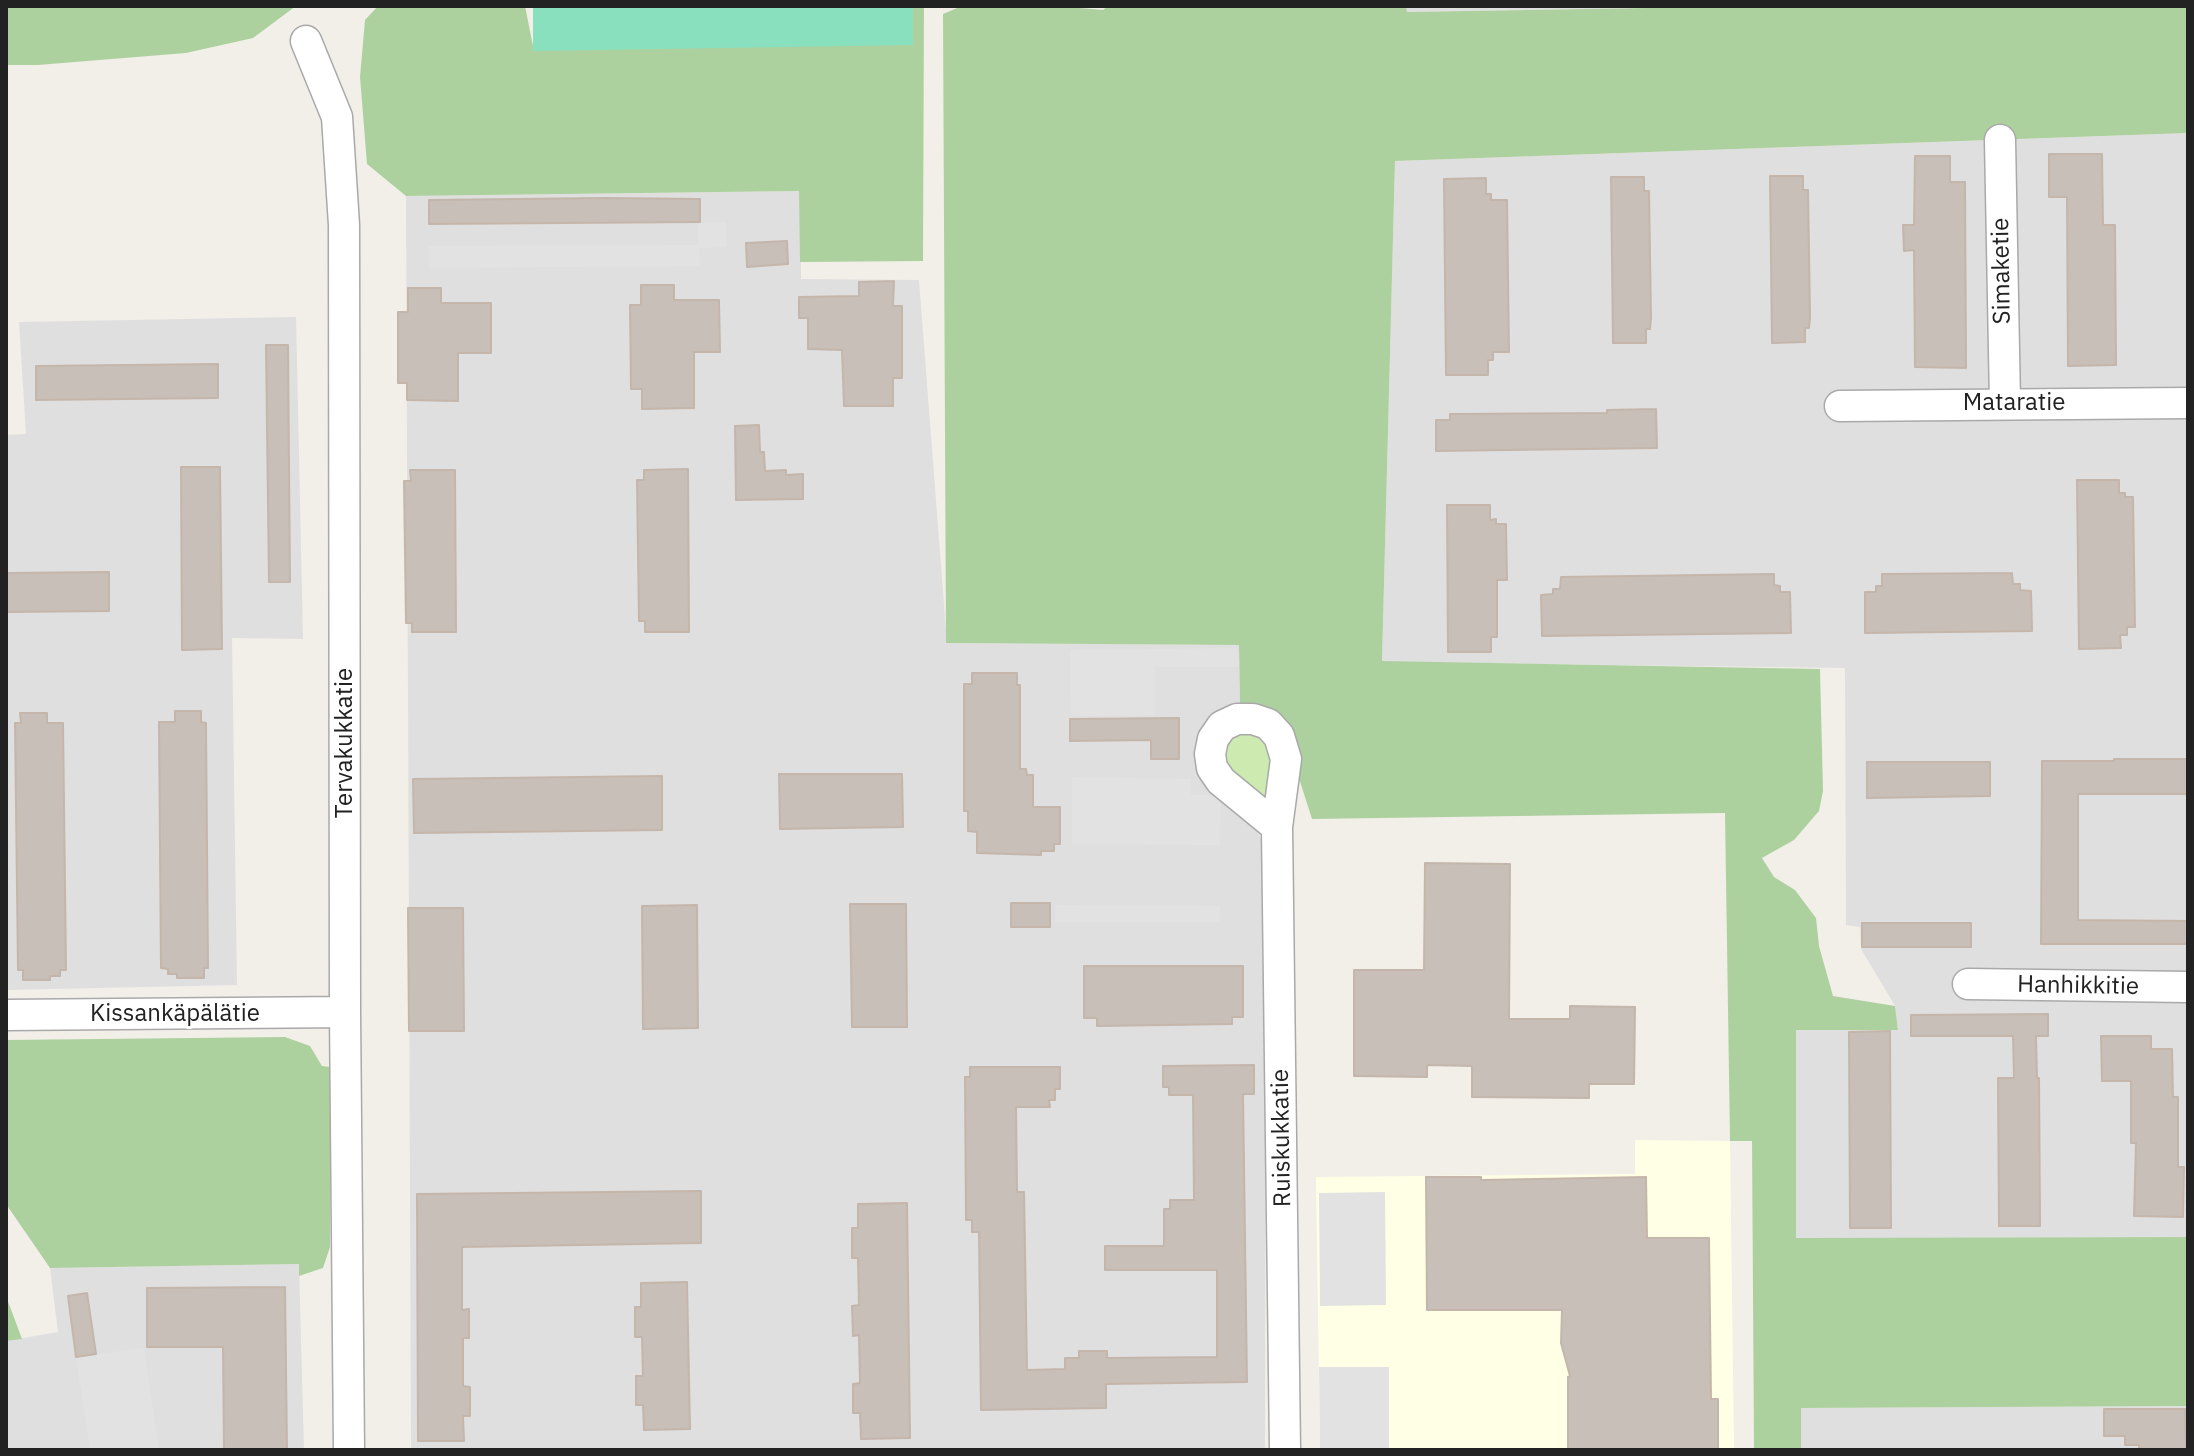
<!DOCTYPE html>
<html>
<head>
<meta charset="utf-8">
<style>
	body { margin:0 }
	#map { position:relative; width:2194px; height:1456px; overflow:hidden; background:#f2efe9; font-family:"IBM Plex Sans",sans-serif }
	canvas { display:block }
	.frame { position:absolute; inset:0; border:8px solid #222; pointer-events:none }
</style>
</head>
<body>
<div id="map">
<canvas width="2194" height="1456"></canvas>
<div class="frame"></div>
</div>
<script>
const ctx = document.querySelector('canvas').getContext('2d');
ctx.lineJoin = 'round';
function fillPath(path, color) { ctx.fillStyle = color; ctx.fill(path, 'evenodd'); }
const shape = rows => new Path2D(rows.map(r => 'M' + r).join(''));
function stroke(path, color, width, dash) { ctx.strokeStyle = color; ctx.lineWidth = width; ctx.lineCap = dash ? 'butt' : 'round'; ctx.setLineDash(dash || []); ctx.stroke(path); }
function drawText(font, color, halo, rows, align = 'center') {
  ctx.font = font + ' "IBM Plex Sans",sans-serif'; ctx.lineWidth = 6; ctx.setLineDash([]); ctx.textBaseline = 'middle'; ctx.strokeStyle = halo; ctx.fillStyle = color; for (const [text, x, y, turn = 0] of rows) {
    ctx.save(); ctx.translate(x, y); ctx.rotate((+turn || 0) * Math.PI / 180); ctx.textAlign = isNaN(turn) ? turn : align; if (halo) ctx.strokeText(text, 0, 0); ctx.fillText(text, 0, 0); ctx.restore();
  }
}
fillPath(shape([
	[1406,6,1766,6,1406,12],
	[2188,133,2188,1237,1796,1239,1796,1029,1898,1029,1895,1006,1861,949,1860,927,1846,925,1845,668,1382,662,1395,161],
	[800,191,801,279,919,280,947,643,1239,645,1240,704,1232,808,1257,830,1266,848,1265,1450,411,1450,406,196],
	[296,317,303,639,232,638,237,985,6,990,6,435,26,434,19,322],
	[299,1264,304,1450,6,1450,6,1341,58,1332,50,1268],
	[2188,1406,2188,1450,1801,1450,1800,1408]
]), '#e0dfdf');
fillPath(shape([
	[1635,1140,1730,1141,1734,1450,1320,1450,1316,1177,1635,1174]
]), '#ffffe5');
fillPath(shape([
	[1238,732,1255,734,1262,739,1271,753,1268,800,1228,771,1223,758,1228,740]
]), '#cdebb0');
fillPath(shape([
	[6,6,296,6,253,38,186,53,38,65,6,65],
	[378,6,525,6,534,51,786,6,924,6,923,261,800,262,799,191,406,196,367,164,360,77,365,20],
	[962,6,1057,6,1103,10,1108,6,1406,6,1407,12,1766,6,2188,6,2188,133,1395,161,1382,661,1820,669,1823,791,1819,811,1794,840,1762,858,1774,877,1795,890,1816,918,1819,946,1833,996,1895,1006,1898,1030,1796,1030,1796,1238,2188,1237,2188,1406,1801,1408,1801,1450,1754,1450,1752,1141,1730,1141,1725,813,1312,819,1296,769,1240,704,1239,645,946,643,943,14],
	[285,1037,310,1046,322,1066,331,1067,330,1247,323,1268,299,1276,299,1264,50,1268,6,1204,6,1040],
	[6,1296,22,1339,6,1341]
]), '#add19e');
fillPath(shape([
	[533,6,913,6,913,45,533,51]
]), '#88e0be');
fillPath(shape([
	[726,222,727,247,699,248,700,266,429,268,429,246,698,245,698,223],
	[1238,648,1239,667,1155,667,1155,715,1071,716,1070,650],
	[1072,777,1191,779,1191,795,1221,795,1220,845,1072,844],
	[1055,905,1220,906,1220,922,1055,922],
	[1385,1192,1386,1305,1320,1306,1319,1193],
	[144,1348,159,1450,90,1450,76,1357],
	[1319,1367,1389,1367,1389,1450,1320,1450]
]), '#e2e2e2');
const building = shape([
	[2049,154,2102,154,2103,225,2115,225,2116,365,2068,366,2067,197,2049,197,2049,154],
	[1915,156,1950,156,1950,182,1965,182,1966,368,1915,367,1914,250,1904,251,1903,225,1914,225,1915,156],
	[1770,176,1803,176,1803,190,1808,190,1810,317,1809,328,1805,328,1805,342,1772,343,1770,176],
	[1611,177,1644,177,1644,191,1649,191,1651,318,1650,329,1646,329,1646,343,1613,343,1611,177],
	[1486,178,1486,194,1491,194,1491,200,1507,200,1509,352,1493,352,1493,360,1488,360,1488,375,1446,375,1444,179,1486,178],
	[606,198,700,199,700,222,429,224,429,200,606,198],
	[787,241,788,264,747,267,746,243,787,241],
	[894,281,893,306,902,306,902,378,893,378,893,406,844,406,842,350,808,349,808,318,799,318,799,297,859,296,859,282,894,281],
	[641,285,674,285,674,300,719,300,720,352,694,352,694,408,642,409,642,389,631,389,630,305,641,305,641,285],
	[408,288,441,288,441,303,491,303,491,353,458,353,458,401,407,400,407,383,398,383,398,312,408,312,408,288],
	[266,345,288,345,290,582,269,582,266,345],
	[218,364,218,398,36,400,36,366,218,364],
	[1656,409,1657,448,1436,451,1436,420,1450,420,1450,414,1607,413,1607,410,1656,409],
	[759,425,760,452,764,452,765,471,786,470,786,475,803,474,803,499,736,500,735,426,759,425],
	[181,467,220,467,222,649,182,650,181,467],
	[688,469,689,632,645,632,645,621,639,621,637,480,644,480,644,470,688,469],
	[410,470,455,470,456,632,412,632,412,623,406,623,404,481,411,481,410,470],
	[2077,480,2119,480,2119,493,2125,493,2125,497,2133,497,2135,627,2127,627,2127,635,2120,635,2121,648,2079,649,2077,480],
	[1447,505,1490,505,1490,520,1496,519,1496,524,1506,524,1507,580,1497,580,1497,637,1491,637,1491,652,1448,652,1447,505],
	[109,572,109,611,6,612,6,573,109,572],
	[2012,573,2013,584,2020,584,2020,590,2031,591,2032,631,1865,633,1865,592,1876,592,1876,586,1882,586,1882,574,2012,573],
	[1774,574,1774,585,1780,586,1780,592,1790,592,1791,633,1542,636,1541,595,1553,594,1553,589,1560,589,1561,577,1774,574],
	[972,673,1017,673,1017,685,1020,685,1020,769,1026,769,1027,775,1033,775,1033,807,1060,807,1060,844,1054,844,1054,851,1041,851,1041,855,977,853,977,832,968,831,968,811,964,811,964,684,972,684,972,673],
	[175,711,201,711,201,722,206,723,208,968,204,968,204,978,177,978,177,974,168,974,168,969,161,968,159,722,175,722,175,711],
	[20,713,47,713,47,723,63,723,66,970,60,970,60,976,50,976,50,980,23,980,23,970,18,970,15,723,21,723,20,713],
	[1179,718,1179,759,1151,759,1151,740,1070,741,1070,719,1179,718],
	[2114,759,2188,759,2188,794,2078,794,2078,920,2188,921,2188,944,2041,944,2042,761,2114,761,2114,759],
	[1867,762,1990,762,1990,796,1867,798,1867,762],
	[779,774,902,774,903,827,780,829,779,774],
	[662,776,662,830,414,833,413,779,662,776],
	[1425,863,1510,864,1509,1019,1570,1019,1570,1006,1635,1007,1634,1084,1589,1084,1589,1098,1472,1097,1472,1066,1427,1065,1427,1077,1354,1076,1354,970,1424,970,1425,863],
	[1011,903,1050,903,1050,927,1011,927,1011,903],
	[850,904,906,904,907,1027,852,1027,850,904],
	[697,905,698,1028,643,1029,642,906,697,905],
	[408,908,463,908,464,1031,409,1031,408,908],
	[1862,923,1971,923,1971,947,1862,947,1862,923],
	[1084,966,1243,966,1243,1017,1232,1017,1232,1024,1097,1026,1097,1018,1084,1018,1084,966],
	[2048,1014,2048,1036,2036,1036,2037,1078,2039,1078,2040,1226,1999,1226,1998,1078,2014,1078,2013,1036,1911,1036,1911,1015,2048,1014],
	[1890,1031,1891,1228,1850,1228,1849,1032,1890,1031],
	[2101,1036,2151,1036,2151,1049,2172,1049,2173,1097,2178,1097,2178,1167,2184,1167,2183,1217,2134,1216,2136,1143,2131,1143,2131,1081,2102,1081,2101,1036],
	[1254,1065,1254,1094,1243,1094,1247,1382,1106,1384,1106,1408,981,1410,979,1232,972,1232,972,1220,966,1220,965,1077,970,1077,970,1067,1060,1067,1060,1089,1055,1089,1055,1100,1049,1100,1050,1107,1016,1107,1017,1192,1024,1192,1027,1370,1065,1369,1065,1358,1079,1358,1079,1351,1107,1351,1107,1358,1217,1357,1217,1270,1105,1270,1105,1246,1164,1246,1164,1209,1170,1209,1170,1200,1194,1200,1193,1095,1169,1095,1169,1087,1163,1087,1163,1066,1254,1065],
	[1426,1177,1481,1177,1481,1180,1646,1177,1647,1238,1709,1238,1711,1399,1718,1399,1718,1450,1568,1450,1568,1377,1570,1376,1561,1343,1562,1310,1427,1310,1426,1177],
	[701,1191,701,1243,462,1247,462,1310,469,1309,469,1338,463,1338,463,1386,470,1387,470,1416,463,1416,464,1441,418,1441,417,1194,701,1191],
	[907,1203,910,1438,861,1439,860,1413,853,1413,853,1384,860,1383,859,1335,853,1336,852,1306,859,1305,858,1258,852,1258,852,1228,858,1228,858,1204,907,1203],
	[687,1282,690,1429,644,1430,643,1405,636,1405,636,1376,643,1376,642,1337,635,1337,635,1307,641,1307,641,1283,687,1282],
	[285,1287,287,1450,224,1450,223,1347,147,1347,147,1288,285,1287],
	[87,1293,96,1354,76,1357,68,1296,87,1293],
	[2104,1409,2185,1409,2186,1450,2139,1450,2139,1445,2125,1445,2125,1436,2104,1436,2104,1409]
]);
fillPath(building, '#c7bfb8');
stroke(building, '#c4b6ab', 2);
const minor = shape([
	[306,41,337,117,344,225,345,1012,349,1450],
	[2000,140,2005,403],
	[1840,406,2188,403],
	[1277,827,1221,781,1212,768,1210,754,1213,739,1222,726,1237,719,1253,719,1268,724,1279,736,1286,759,1277,827,1285,1450],
	[1968,984,2188,987],
	[6,1015,345,1012]
]);
stroke(minor, '#a9a9a9', 33);
stroke(minor, '#fff', 30);
drawText('24px', '#222', '#fff', [
	["Simaketie",2002,271,-91],
	["Mataratie",2014,403],
	["Tervakukkatie",345,743,-90],
	["Hanhikkitie",2078,986,1],
	["Kissankäpälätie",175,1014],
	["Ruiskukkatie",1282,1138,-91]
]);
</script>
</body>
</html>
